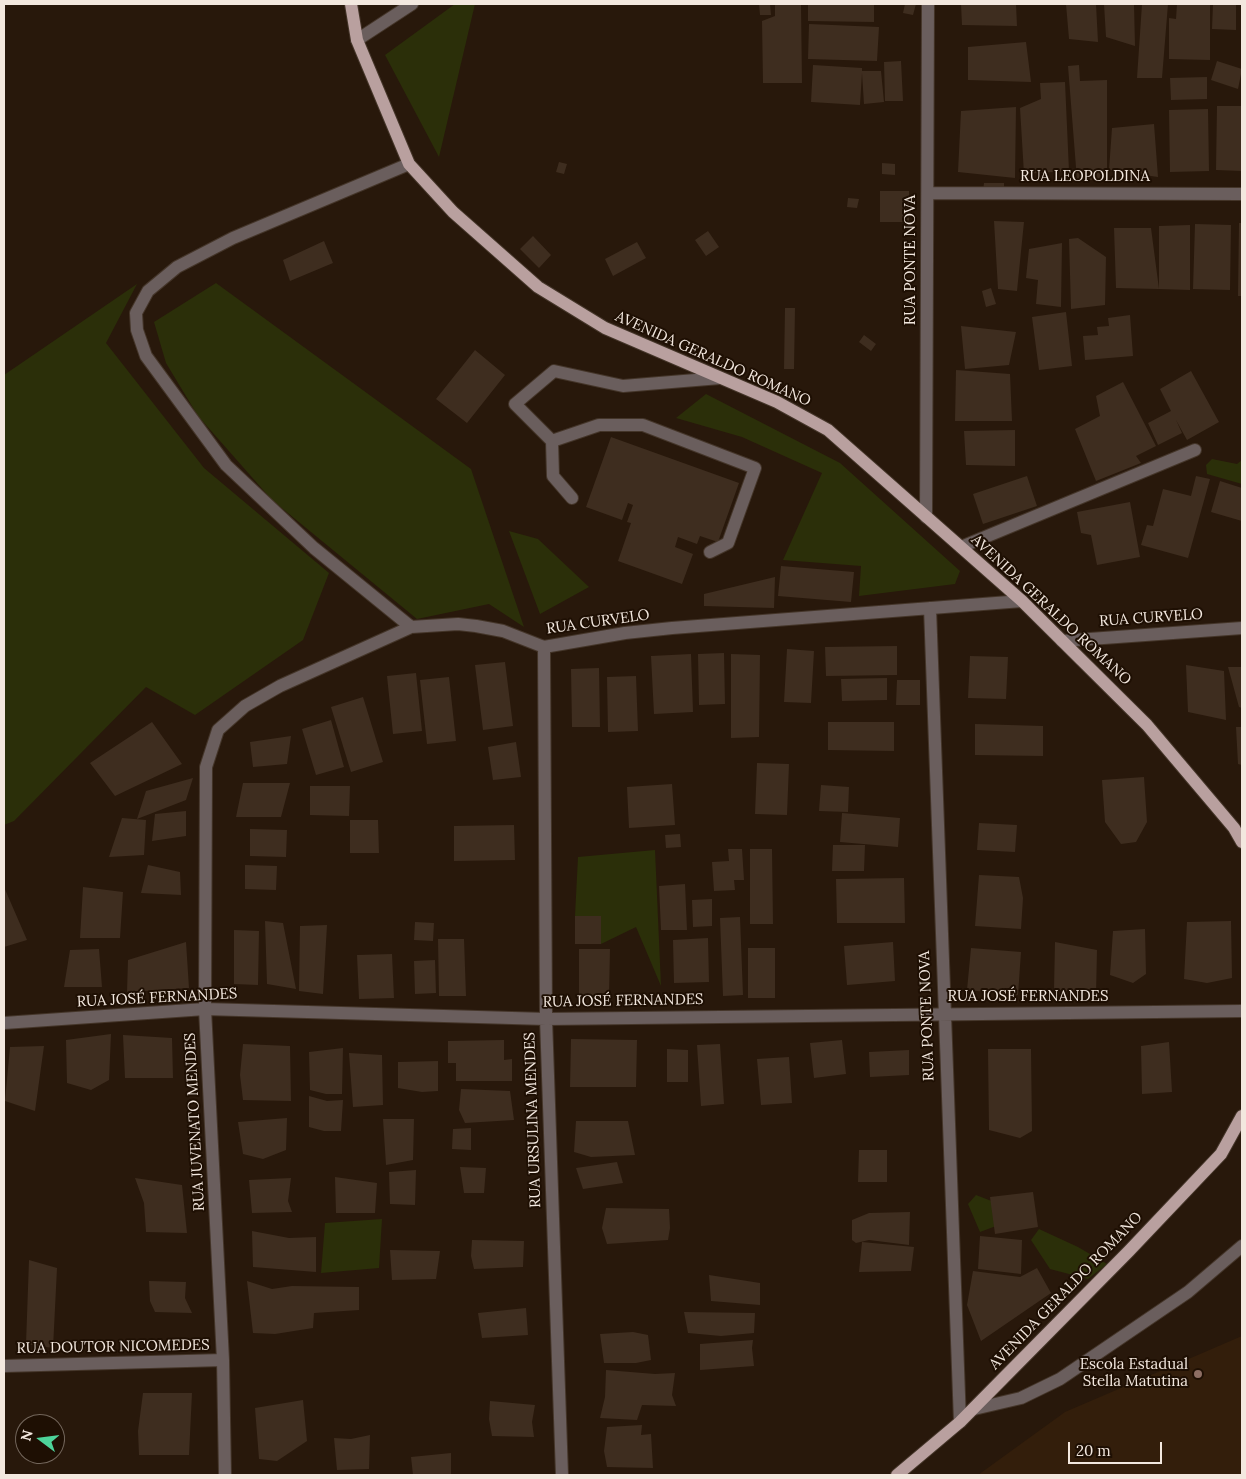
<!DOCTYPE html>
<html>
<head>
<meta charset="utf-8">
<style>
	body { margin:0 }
	#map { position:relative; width:1246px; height:1479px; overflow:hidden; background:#28180b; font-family:Lora,serif }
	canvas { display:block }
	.frame { position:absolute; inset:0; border:5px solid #f3e8df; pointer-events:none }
	.north { position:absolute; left:15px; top:1414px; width:50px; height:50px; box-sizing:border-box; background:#1e0f03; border:1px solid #73665b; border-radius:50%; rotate:285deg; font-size:14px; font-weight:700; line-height:20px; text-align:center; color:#f3e8df }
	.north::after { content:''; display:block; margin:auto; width:18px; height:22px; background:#4dd39a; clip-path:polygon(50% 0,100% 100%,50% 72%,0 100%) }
	.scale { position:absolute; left:1068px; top:1442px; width:94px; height:22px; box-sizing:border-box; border:2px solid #f3e8df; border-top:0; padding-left:6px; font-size:15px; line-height:18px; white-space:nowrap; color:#f3e8df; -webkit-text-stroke:4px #1e0f03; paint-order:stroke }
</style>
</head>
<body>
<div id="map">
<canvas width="1246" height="1479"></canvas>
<div class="frame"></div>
<div class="north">N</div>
<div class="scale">20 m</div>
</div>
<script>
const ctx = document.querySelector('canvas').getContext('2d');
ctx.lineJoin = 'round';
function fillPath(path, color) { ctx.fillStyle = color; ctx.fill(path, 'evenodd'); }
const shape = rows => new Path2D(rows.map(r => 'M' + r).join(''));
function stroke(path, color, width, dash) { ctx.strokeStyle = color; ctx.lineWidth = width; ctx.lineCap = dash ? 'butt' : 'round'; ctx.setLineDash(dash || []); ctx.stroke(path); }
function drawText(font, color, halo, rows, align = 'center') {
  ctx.font = font + ' Lora,serif'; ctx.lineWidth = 4; ctx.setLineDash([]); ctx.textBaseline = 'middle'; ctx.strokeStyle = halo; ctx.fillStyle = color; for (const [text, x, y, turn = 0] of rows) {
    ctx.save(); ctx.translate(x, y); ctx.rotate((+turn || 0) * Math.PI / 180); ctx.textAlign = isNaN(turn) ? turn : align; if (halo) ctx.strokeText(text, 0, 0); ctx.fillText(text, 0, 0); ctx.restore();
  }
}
fillPath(shape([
	[1242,1336,1242,1475,978,1475,1065,1412]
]), '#331e0b');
fillPath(shape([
	[455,4,475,4,439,157,385,55],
	[216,283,471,469,524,627,489,604,417,619,272,500,198,416,166,363,154,322],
	[137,284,106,343,204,468,329,573,303,640,195,715,146,687,14,821,4,825,4,375],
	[706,394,840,463,960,571,955,584,859,596,861,566,783,560,822,473,742,437,676,418],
	[1212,459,1237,464,1242,460,1242,484,1207,474,1206,465],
	[509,531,538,539,589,587,540,614],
	[655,850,661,986,636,927,601,944,601,916,575,916,578,857],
	[976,1195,994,1202,996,1226,980,1232,968,1204],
	[382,1219,379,1268,321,1273,325,1223],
	[1039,1229,1078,1247,1107,1264,1088,1279,1050,1269,1031,1240]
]), '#2b2f09');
fillPath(shape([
	[759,4,770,4,771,15,760,15],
	[775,4,801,4,802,83,763,83,762,21,775,16],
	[808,4,874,4,874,22,808,21],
	[905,4,916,4,913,15,903,13],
	[961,4,1016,4,1017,26,962,25],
	[1066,4,1096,4,1098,42,1069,39],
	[1104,4,1134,4,1135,46,1106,37],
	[1142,4,1168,4,1162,78,1137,78],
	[1177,4,1210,4,1210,60,1169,59,1169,18,1176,19],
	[1213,4,1236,4,1236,30,1212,29],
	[809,24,879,27,877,61,808,59],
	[1026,42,1031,82,968,80,968,47],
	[901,61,903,101,885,101,884,62],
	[1217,61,1242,69,1238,89,1211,80],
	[813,65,862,68,862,71,881,71,884,102,864,104,862,73,860,105,811,102],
	[1079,65,1080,81,1107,80,1107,180,1077,180,1068,66],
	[1207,77,1207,99,1171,100,1170,78],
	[1065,82,1069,171,1024,174,1020,108,1041,99,1040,83],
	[1217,106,1242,106,1242,171,1216,170],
	[1016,107,1015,178,958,172,961,111],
	[1208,109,1209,171,1170,172,1169,110],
	[1154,124,1158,177,1109,170,1112,128],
	[559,162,567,164,564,174,556,172],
	[882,163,895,164,895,175,882,174],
	[984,183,1004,183,1004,191,983,191],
	[880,191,909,191,909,222,880,222],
	[848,198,859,199,857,208,847,207],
	[994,221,1024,222,1017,291,998,289],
	[1239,223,1242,223,1242,296,1238,296],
	[1195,224,1231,225,1230,290,1193,289],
	[1190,225,1190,290,1159,289,1159,226],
	[1114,228,1151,228,1159,289,1116,288],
	[708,231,719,247,706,256,695,240],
	[533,236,551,255,539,268,520,249],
	[1078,238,1106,257,1105,305,1071,309,1069,239],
	[324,241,333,263,290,281,283,260],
	[637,242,646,258,613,276,605,259],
	[1062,243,1061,307,1036,304,1038,280,1026,278,1029,249],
	[991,288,996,304,986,307,982,291],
	[785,308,795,308,794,369,784,369],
	[1066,312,1072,366,1039,370,1032,317],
	[1130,315,1133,356,1085,360,1083,336,1098,335,1097,327,1109,326,1108,318],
	[961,326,1016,332,1009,365,965,369],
	[864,335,876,344,871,351,859,342],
	[475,350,505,375,467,423,436,399],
	[956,370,1010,374,1012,421,955,421],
	[1191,371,1219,422,1187,440,1176,420,1182,433,1158,445,1148,423,1171,411,1160,389],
	[1123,382,1156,446,1136,456,1141,463,1096,481,1075,429,1100,416,1096,396],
	[1015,430,1015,466,966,465,964,431],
	[611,437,739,483,718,542,700,536,697,544,678,537,675,547,693,554,682,584,618,561,631,523,627,522,633,505,628,503,622,520,586,507],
	[1027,476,1037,506,983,524,973,494],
	[1196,476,1210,479,1188,558,1141,545,1147,525,1153,526,1163,489,1191,496],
	[1220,481,1242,488,1242,521,1211,512],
	[1130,502,1140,557,1097,565,1091,535,1081,533,1077,512],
	[781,566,854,572,851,602,778,596],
	[775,577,774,608,704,606,704,594],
	[897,646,897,675,826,676,825,647],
	[787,649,814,651,811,703,784,702],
	[724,653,725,704,699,705,698,654],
	[691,654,693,712,654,714,651,656],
	[731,654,760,655,759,737,731,738],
	[970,656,1008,657,1006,699,968,698],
	[505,662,513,726,483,730,475,665],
	[1186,665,1224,671,1226,720,1188,712],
	[1228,667,1242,667,1242,708,1239,707],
	[599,668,600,727,572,727,571,669],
	[416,673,422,731,393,734,387,676],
	[636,676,638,731,608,732,607,677],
	[449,677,456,741,427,744,420,680],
	[887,678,887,700,842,701,841,679],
	[897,680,920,680,920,705,896,705],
	[363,697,383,762,351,772,331,707],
	[331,720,344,767,316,775,302,729],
	[152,722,182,764,115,796,90,763],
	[828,722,894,722,894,751,828,750],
	[975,724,1043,726,1043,756,975,755],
	[1236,727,1242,727,1242,765,1238,764],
	[291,736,287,764,253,767,250,742],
	[516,742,521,777,493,780,488,747],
	[757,763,789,764,787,815,755,814],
	[1144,777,1147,822,1136,842,1121,844,1105,822,1102,780],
	[193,778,186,800,137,819,146,791],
	[243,783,290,783,281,817,236,817],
	[672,784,675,825,629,828,627,787],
	[821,785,849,787,848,812,819,811],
	[310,786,350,786,349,816,310,815],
	[186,811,186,836,152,841,155,814],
	[842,813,900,818,898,847,840,842],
	[122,818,146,820,144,855,109,857],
	[350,820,378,820,379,853,350,853],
	[979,823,1017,825,1015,852,977,850],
	[514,825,515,860,454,861,454,826],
	[250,829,287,830,286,857,250,856],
	[680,834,681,847,666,848,665,835],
	[833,845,865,845,864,871,832,871],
	[728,849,742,849,744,880,734,880,735,890,714,891,712,862,729,861],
	[750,849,772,849,773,924,750,924],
	[148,865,180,872,181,895,141,893],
	[245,865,277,866,276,890,245,889],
	[979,875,1019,877,1023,898,1021,929,975,926],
	[904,878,905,923,837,923,836,879],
	[685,884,687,930,661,930,659,886],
	[4,887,27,940,4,947],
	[83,887,123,892,120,938,80,938],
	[712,899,712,926,693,927,692,900],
	[575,916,601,916,601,944,575,944],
	[740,917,743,995,723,996,720,918],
	[265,921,283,923,296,989,267,984],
	[1231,921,1232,978,1207,983,1184,979,1187,922],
	[415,922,434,923,433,941,414,940],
	[327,925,323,994,299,991,300,926],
	[1145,929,1146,974,1133,983,1110,975,1113,931],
	[234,930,259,931,258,985,234,984],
	[708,938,709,982,674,983,673,940],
	[438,939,464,939,466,996,439,996],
	[186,942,189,988,127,992,128,960],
	[893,942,895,981,847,985,844,946],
	[1055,942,1097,950,1096,995,1054,989],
	[748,948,775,948,775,998,748,998],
	[971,948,1021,952,1018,995,967,990],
	[99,949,102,987,64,987,70,950],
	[579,949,610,949,609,997,579,997],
	[392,954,394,998,359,999,357,955],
	[435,960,436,993,415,994,414,961],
	[111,1034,109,1080,91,1090,67,1083,66,1040],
	[123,1035,172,1038,173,1078,125,1078],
	[571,1039,637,1040,636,1087,570,1087],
	[504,1040,504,1060,512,1059,512,1081,456,1081,456,1063,448,1063,448,1041],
	[842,1040,846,1074,814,1078,810,1043],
	[1169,1042,1172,1092,1142,1094,1141,1046],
	[243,1044,290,1046,291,1101,243,1100,240,1075],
	[720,1044,724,1104,701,1106,697,1045],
	[44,1046,35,1111,5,1101,10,1047],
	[343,1048,342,1094,326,1094,310,1090,309,1052],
	[667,1049,688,1050,688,1082,667,1082],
	[988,1049,1031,1049,1032,1131,1020,1138,989,1130],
	[909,1050,909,1075,870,1077,869,1052],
	[349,1053,382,1055,383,1105,353,1107],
	[789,1057,792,1103,761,1105,757,1059],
	[438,1061,438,1091,422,1092,398,1088,398,1062],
	[461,1089,510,1091,514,1120,465,1123,459,1110],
	[309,1096,327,1101,343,1100,341,1131,324,1131,309,1127],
	[287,1118,286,1150,263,1159,243,1154,238,1122],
	[383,1119,414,1119,413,1160,386,1165],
	[576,1121,628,1121,635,1155,591,1157,574,1152],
	[471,1128,471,1150,452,1149,453,1129],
	[859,1150,887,1150,887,1182,858,1182],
	[617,1162,623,1183,583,1189,576,1168],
	[460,1167,486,1168,484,1193,464,1193],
	[416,1170,415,1205,390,1204,389,1172],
	[335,1177,377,1183,375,1213,336,1213],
	[135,1178,182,1185,187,1233,146,1232,144,1203],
	[291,1178,288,1201,292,1212,252,1213,249,1180],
	[1033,1192,1038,1227,995,1234,990,1197],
	[606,1208,669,1209,670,1228,668,1240,607,1244,602,1228],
	[910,1212,909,1245,869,1240,856,1243,852,1240,852,1220,869,1213],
	[252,1231,289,1238,316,1237,316,1272,253,1267],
	[980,1236,1022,1240,1021,1274,978,1269],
	[472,1240,524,1241,523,1267,474,1269,471,1256],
	[862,1242,914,1247,911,1271,859,1272],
	[390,1250,440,1251,436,1279,392,1280],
	[29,1260,57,1268,53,1348,26,1344],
	[1037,1268,1051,1293,981,1341,967,1305,973,1271,1020,1277],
	[709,1275,760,1283,760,1305,711,1301],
	[149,1281,186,1282,185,1298,192,1313,155,1312,150,1301],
	[247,1281,272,1289,292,1286,359,1287,359,1310,314,1313,313,1328,275,1334,253,1333],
	[526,1308,528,1335,482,1338,478,1313],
	[684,1312,755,1313,754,1333,721,1336,688,1333],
	[633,1332,648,1335,651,1360,636,1363,604,1363,600,1334],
	[753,1340,752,1348,754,1366,700,1370,700,1344],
	[606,1370,655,1374,675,1373,672,1395,676,1406,642,1405,637,1420,600,1418,605,1397],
	[143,1393,192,1393,189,1455,139,1455,138,1431],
	[303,1400,307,1441,277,1461,259,1459,255,1408],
	[490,1401,535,1405,532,1422,534,1437,492,1436,489,1419],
	[642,1425,641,1435,651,1434,653,1468,607,1467,604,1451,607,1427],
	[370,1435,369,1469,337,1470,334,1438,351,1439],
	[451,1453,451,1475,413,1475,411,1457]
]), '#3e2d1f');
const lane = shape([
	[552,441,599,425,643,425,755,468,728,543,710,552],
	[572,498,553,476,552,441,515,404,554,371,623,386,720,378],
	[961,547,1195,450]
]);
const street = shape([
	[357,40,412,4],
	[409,164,233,238,177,267,148,291,136,313,137,330,146,356,226,465,314,548,411,627],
	[928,193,1242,194],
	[926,517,928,4],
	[930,608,960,1422],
	[1062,641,1242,628],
	[544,647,546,1019,562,1475],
	[4,1023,205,1009,546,1019,1242,1011],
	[4,1366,223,1360],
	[974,1409,1021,1398,1060,1379,1188,1292,1242,1246],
	[225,1475,223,1360,205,1009,206,767,218,730,245,706,280,686,411,627,458,624,476,626,503,631,544,647,625,633,672,628,1022,601]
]);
const primary = shape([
	[351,4,357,40,409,164,453,212,538,287,605,328,777,402,828,430,1022,601,1147,725,1234,828,1242,842],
	[897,1475,960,1422,1129,1251,1221,1154,1242,1116]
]);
stroke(lane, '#443529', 14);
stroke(street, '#443529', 14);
stroke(primary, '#443529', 14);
stroke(lane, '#6a5e5d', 12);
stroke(street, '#6a5e5d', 12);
stroke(primary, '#b9a09f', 12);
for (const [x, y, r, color] of [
	[1198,1374,5,"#8d6e63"]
]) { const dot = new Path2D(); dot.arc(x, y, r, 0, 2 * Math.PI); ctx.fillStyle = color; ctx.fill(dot); stroke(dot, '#1e0f03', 2); }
drawText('15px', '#f3e8df', '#1e0f03', [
	["RUA LEOPOLDINA",1085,177],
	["RUA PONTE NOVA",911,260,-90],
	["AVENIDA GERALDO ROMANO",713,359,24],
	["AVENIDA GERALDO ROMANO",1051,610,43],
	["RUA CURVELO",1151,618,-4],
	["RUA CURVELO",598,622,-8],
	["RUA JOSÉ FERNANDES",1028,997],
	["RUA JOSÉ FERNANDES",157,998,-3],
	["RUA JOSÉ FERNANDES",623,1001,-1],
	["RUA PONTE NOVA",927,1016,-92],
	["RUA URSULINA MENDES",533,1120,-92],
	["RUA JUVENATO MENDES",195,1122,-93],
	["AVENIDA GERALDO ROMANO",1066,1291,-46],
	["RUA DOUTOR NICOMEDES",113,1347,-1]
]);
drawText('15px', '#f3e8df', '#1e0f03', [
	["Escola Estadual",1188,1365],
	["Stella Matutina",1188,1382]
], 'right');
</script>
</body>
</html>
